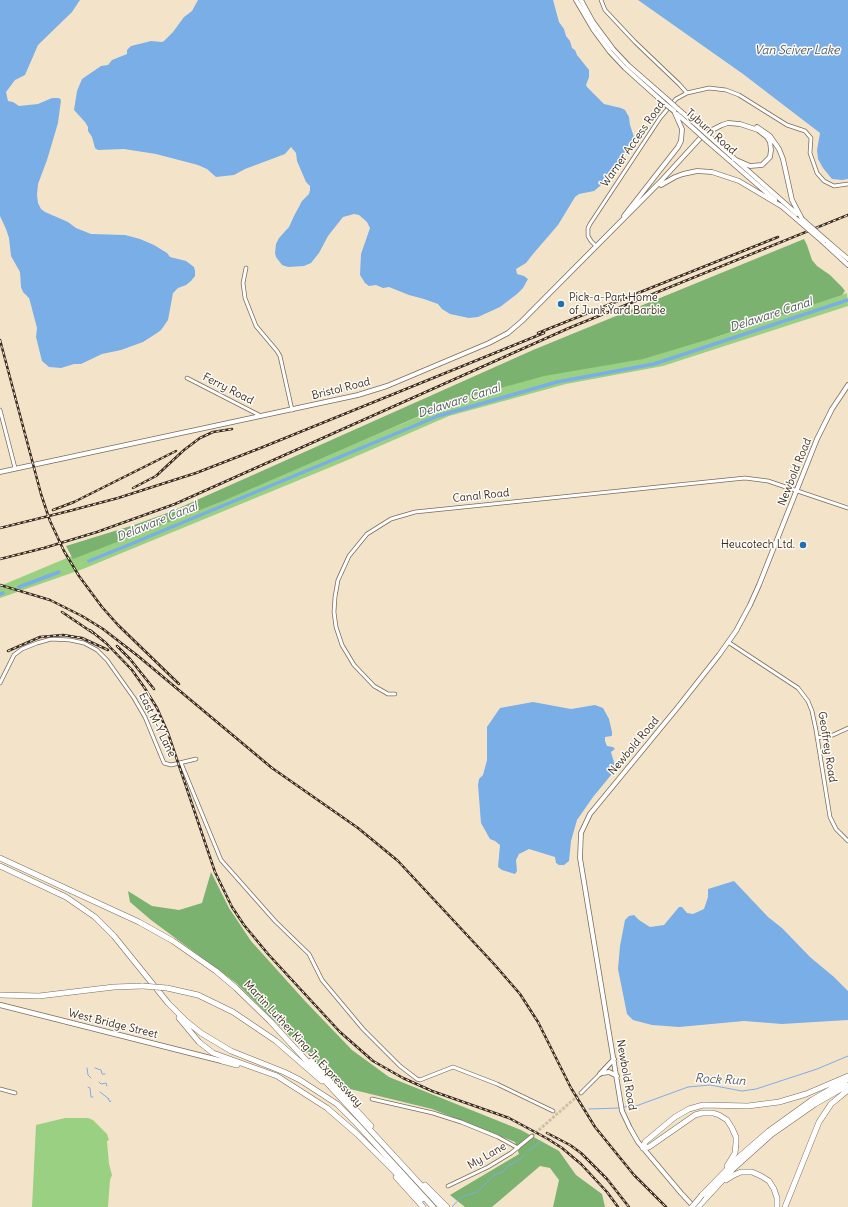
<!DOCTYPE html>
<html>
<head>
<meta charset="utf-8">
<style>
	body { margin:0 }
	canvas { display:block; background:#f3e4c9 }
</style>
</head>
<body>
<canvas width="848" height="1207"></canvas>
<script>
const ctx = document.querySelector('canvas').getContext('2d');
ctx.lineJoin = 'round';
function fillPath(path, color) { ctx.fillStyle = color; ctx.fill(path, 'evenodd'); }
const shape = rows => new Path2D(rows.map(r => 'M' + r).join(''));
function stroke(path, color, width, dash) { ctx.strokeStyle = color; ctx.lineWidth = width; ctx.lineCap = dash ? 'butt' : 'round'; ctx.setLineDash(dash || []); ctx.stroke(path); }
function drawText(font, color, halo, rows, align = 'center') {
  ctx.font = font + ' Delius,sans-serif'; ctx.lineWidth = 3; ctx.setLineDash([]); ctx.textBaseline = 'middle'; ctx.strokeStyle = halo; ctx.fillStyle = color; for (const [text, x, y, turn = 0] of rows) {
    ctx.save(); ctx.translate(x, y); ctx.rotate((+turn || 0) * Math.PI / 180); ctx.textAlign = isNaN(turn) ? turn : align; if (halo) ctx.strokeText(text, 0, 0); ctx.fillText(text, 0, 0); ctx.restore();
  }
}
fillPath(shape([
	[847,293,848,306,663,366,566,384,449,416,343,462,83,569,0,598,0,586,74,555,210,505,451,403,546,374,716,337],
	[65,1118,88,1118,93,1120,107,1134,109,1140,107,1141,109,1164,112,1175,110,1180,108,1207,32,1207,36,1125]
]), '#9ad081');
fillPath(shape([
	[804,239,807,245,812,260,817,266,830,275,842,287,845,291,842,295,716,337,643,359,544,376,454,401,223,501,73,559,66,546,134,525,170,512,533,350],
	[211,872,229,908,251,941,305,1001,352,1050,389,1077,521,1130,559,1151,576,1175,602,1194,605,1207,553,1207,559,1180,550,1168,540,1166,492,1207,465,1207,450,1195,519,1154,515,1142,432,1109,350,1089,346,1097,312,1058,236,983,151,920,130,902,128,891,152,906,179,910,202,903]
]), '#7bb26f');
fillPath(shape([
	[0,0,80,0,72,12,38,45,25,75,15,80,6,92,8,101,13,102,19,106,38,104,52,98,59,98,61,100,58,123,47,160,38,184,37,195,38,203,41,209,45,212,68,222,76,228,91,234,125,235,140,239,154,245,167,253,170,257,186,261,194,267,195,271,195,276,191,281,186,285,178,288,173,293,168,320,161,330,157,333,143,342,121,350,102,354,81,364,74,364,61,368,49,367,42,361,36,337,37,328,31,305,29,298,23,292,21,287,20,272,11,256,9,238,6,229,0,216],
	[198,0,553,0,559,22,564,29,566,36,570,41,572,48,575,50,577,55,589,70,589,77,586,85,587,87,604,104,621,108,625,110,629,117,630,125,634,137,616,166,600,186,594,191,579,194,575,197,558,225,533,254,526,263,516,269,517,274,524,276,528,279,523,288,517,294,500,307,478,317,469,318,450,314,442,309,438,304,424,299,409,295,389,287,383,288,376,285,369,286,365,283,360,275,361,254,370,228,367,222,359,215,354,214,343,217,328,236,319,253,311,263,304,266,288,267,282,265,276,257,275,253,276,244,279,238,289,227,294,216,302,201,309,194,310,190,310,186,306,182,297,161,296,153,291,147,285,154,245,169,234,175,216,177,207,169,198,165,156,154,124,149,98,150,95,148,92,137,88,131,88,127,85,122,74,110,77,91,82,79,101,66,108,65,112,60,127,54,127,50,131,46,151,41,162,42,164,41,173,32,184,17,192,11],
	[638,0,848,0,848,179,842,180,832,179,823,168,818,159,817,150,820,133,743,74],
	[533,702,571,709,595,705,603,708,609,719,612,732,612,736,605,737,605,741,607,746,613,747,615,749,611,752,616,769,593,797,577,820,571,841,569,861,564,865,559,865,556,863,555,857,529,849,519,854,516,860,517,871,515,874,502,870,498,867,500,845,495,841,490,839,481,823,478,785,479,779,483,775,487,760,487,727,500,708],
	[734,881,768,917,782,928,810,957,834,977,848,991,848,1020,782,1024,744,1021,679,1027,652,1025,633,1020,627,1014,618,969,620,946,625,920,629,916,634,915,639,920,650,927,664,925,679,907,682,907,687,913,693,914,704,909,708,897,708,889]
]), '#79aee7');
stroke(shape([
	[87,1068,88,1075,91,1078],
	[95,1068,101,1070,102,1074,105,1074],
	[99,1082,101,1084,106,1083,107,1086],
	[88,1087,90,1088,91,1097,93,1097],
	[100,1092,109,1099],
	[108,1098,110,1102,111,1101],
	[623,1107,636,1106,688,1087,710,1085,742,1091,756,1089,817,1069,848,1056],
	[589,1109,620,1108],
	[529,1151,541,1141],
	[452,1207,461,1197,477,1192,494,1175,502,1172,508,1166,519,1160,524,1155]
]), '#79aee7', 1);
stroke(shape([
	[89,561,131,544,438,416,557,382,654,364,848,300],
	[19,587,59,572],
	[0,594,3,593]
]), '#79aee7', 3.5);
stroke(shape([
	[532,1136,581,1093]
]), '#cebfa7', 3, [3, 1.5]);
const street = shape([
	[601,0,605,10,635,42,679,84,687,93],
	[596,246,591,241,588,236,588,228,590,224,660,118,676,99,687,93,709,88,726,90,739,95,787,125,805,131,811,138,810,153,817,173,824,181,834,186,848,184],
	[246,268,243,283,245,298,256,326,277,351,280,356,292,410],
	[187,378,261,416],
	[0,410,15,468],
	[728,642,798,688,808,701,812,711,816,730,830,817,836,829,848,841],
	[0,683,14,655,22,649,37,643,51,639,70,640,84,643,97,650,107,660,134,698,145,717,164,763,171,765,196,759],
	[395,694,388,694,374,686,354,665,342,645,336,627,334,612,335,597,338,580,349,556,367,534,391,519,415,512,745,478,768,481,848,508],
	[817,738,833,735,848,728],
	[181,763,221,860,275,921,309,954,322,980,363,1029,400,1066,417,1079,420,1080,453,1067,497,1084,553,1111],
	[0,1089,15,1093],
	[581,1093,600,1074],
	[372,1099,433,1113,461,1122,498,1137,518,1148],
	[448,1186,488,1167,511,1153,532,1136]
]);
const secondary = shape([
	[576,0,593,29,610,52,625,68,664,103],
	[581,0,593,22,613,49,628,65,668,100],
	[678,109,699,127],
	[677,114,695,130],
	[757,127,770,136,779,149,783,159,792,200,802,219],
	[710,137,797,214],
	[707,141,775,200],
	[661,185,675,177,683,174,697,171,712,172,739,181,781,206],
	[780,205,800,222],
	[624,216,678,147,681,141,682,129,674,111],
	[827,241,848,259],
	[823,242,848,265],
	[0,472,358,395,387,386,489,343,508,333,522,321,660,182,704,134,722,125,728,123,740,124,758,130,767,137,770,142,771,150,770,157,762,165,750,166,734,159],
	[603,1073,609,1072,617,1076],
	[600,1074,614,1059],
	[694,1207,681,1193,638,1142,630,1128,622,1111,580,858,581,833,590,814,678,707,719,655,736,631,750,605,759,585,817,439,832,409,848,385]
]);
const primary = shape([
	[0,1005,222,1061]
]);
const highway = shape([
	[0,858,139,922,173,941,216,971,236,988,270,1021,441,1207],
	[0,866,66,897,95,917,114,936,168,1003,186,1021,201,1033,231,1051,284,1072,300,1080,337,1104,356,1123,433,1207],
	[167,988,198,995,233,1012,276,1041,322,1081],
	[0,995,39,996,114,987,143,986],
	[179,1018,199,1042,213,1053,277,1076,327,1108,357,1134,422,1199],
	[222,1061,237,1065],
	[311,1061,371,1126],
	[643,1148,645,1142,675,1117,689,1109,703,1105,748,1106,779,1102,806,1094,848,1076],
	[643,1148,649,1147,695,1115,702,1113,713,1113,719,1115,727,1120,732,1128,736,1137,736,1143,735,1153,727,1166],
	[396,1177,423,1207],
	[726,1180,734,1175,741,1172,752,1172,761,1176,769,1181,774,1189,777,1198,777,1207],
	[425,1185,447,1207],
	[702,1195,739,1157,769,1131,812,1100,848,1079],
	[698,1207,733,1169,772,1134,815,1104,848,1085],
	[785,1207,819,1122,831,1104,848,1090]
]);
stroke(street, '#7b6b5a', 4.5);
stroke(secondary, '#7b6b5a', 5.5);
stroke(primary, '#7b6b5a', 6);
stroke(highway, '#7b6b5a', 6);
stroke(street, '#fff', 3);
stroke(secondary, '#fff', 4);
stroke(primary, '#fff', 4.5);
stroke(highway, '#fff', 5);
const rail = shape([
	[538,333,778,237],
	[0,340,41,494,50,521,64,551,79,576,102,607,118,625,179,684],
	[133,488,156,476,184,450,200,438,213,432,232,429],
	[53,510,74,502,176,451],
	[0,528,69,511,118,498,196,473,263,447,544,333],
	[0,559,44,548,97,532,175,504,569,328,848,215],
	[0,585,50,600,82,616,103,629,138,656,272,768,358,828,398,861,494,964,520,994,538,1022,571,1088,595,1127,634,1175,666,1207],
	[62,612,93,633],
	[90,630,106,643,132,670,144,687,157,708,168,733,215,872,232,907,244,925,268,954,340,1032,373,1061,403,1078,432,1091,509,1118,548,1139,562,1148,581,1164,607,1192,618,1207],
	[117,646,130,659,154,689],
	[8,651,40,637,63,635,82,638,108,650],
	[547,1133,570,1145,581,1153,607,1179,629,1207]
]);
stroke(rail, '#3b2a1e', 2.5);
stroke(rail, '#fdfcf7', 1, [3]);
const secondaryBridge = shape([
	[668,100,678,109],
	[664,103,674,111],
	[699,127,710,137],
	[695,130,707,141],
	[802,219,827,241],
	[800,222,823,242]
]);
const highwayBridge = shape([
	[143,986,167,988],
	[692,1207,702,1195]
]);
stroke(secondaryBridge, '#7b6b5a', 5.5, []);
stroke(highwayBridge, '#7b6b5a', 6, []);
stroke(secondaryBridge, '#fff', 4);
stroke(highwayBridge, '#fff', 5);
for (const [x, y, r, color] of [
	[561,304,4,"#1f6fb2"],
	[803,545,4,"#1f6fb2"]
]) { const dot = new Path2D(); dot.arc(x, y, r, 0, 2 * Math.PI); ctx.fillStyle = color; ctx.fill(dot); stroke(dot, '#fdfcf7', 1.5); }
drawText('11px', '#3b2a1e', '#fdfcf7', [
	["Tyburn Road",711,132,41],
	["Warner Access Road",633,144,-55],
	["Ferry Road",228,389,27],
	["Bristol Road",341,389,-14],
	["Newbold Road",795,472,-68],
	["Canal Road",481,496,-6],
	["East M-Y Lane",157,725,64],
	["Newbold Road",634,746,-50],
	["Geoffrey Road",827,747,81],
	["West Bridge Street",113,1024,14],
	["Martin Luther King Jr. Expressway",303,1044,47],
	["Newbold Road",626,1075,80],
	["My Lane",487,1156,-30]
]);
drawText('11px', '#3b2a1e', '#fdfcf7', [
	["Pick-a-Part Home",569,298],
	["of Junk Yard Barbie",569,311],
	["Heucotech Ltd.",795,545,"right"]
], 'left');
drawText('italic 12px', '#515864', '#fdfcf7', [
	["Van Sciver Lake",797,51],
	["Delaware Canal",771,315,-18],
	["Delaware Canal",459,401,-18],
	["Delaware Canal",157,522,-22],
	["Rock Run",720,1080,3]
]);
</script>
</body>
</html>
